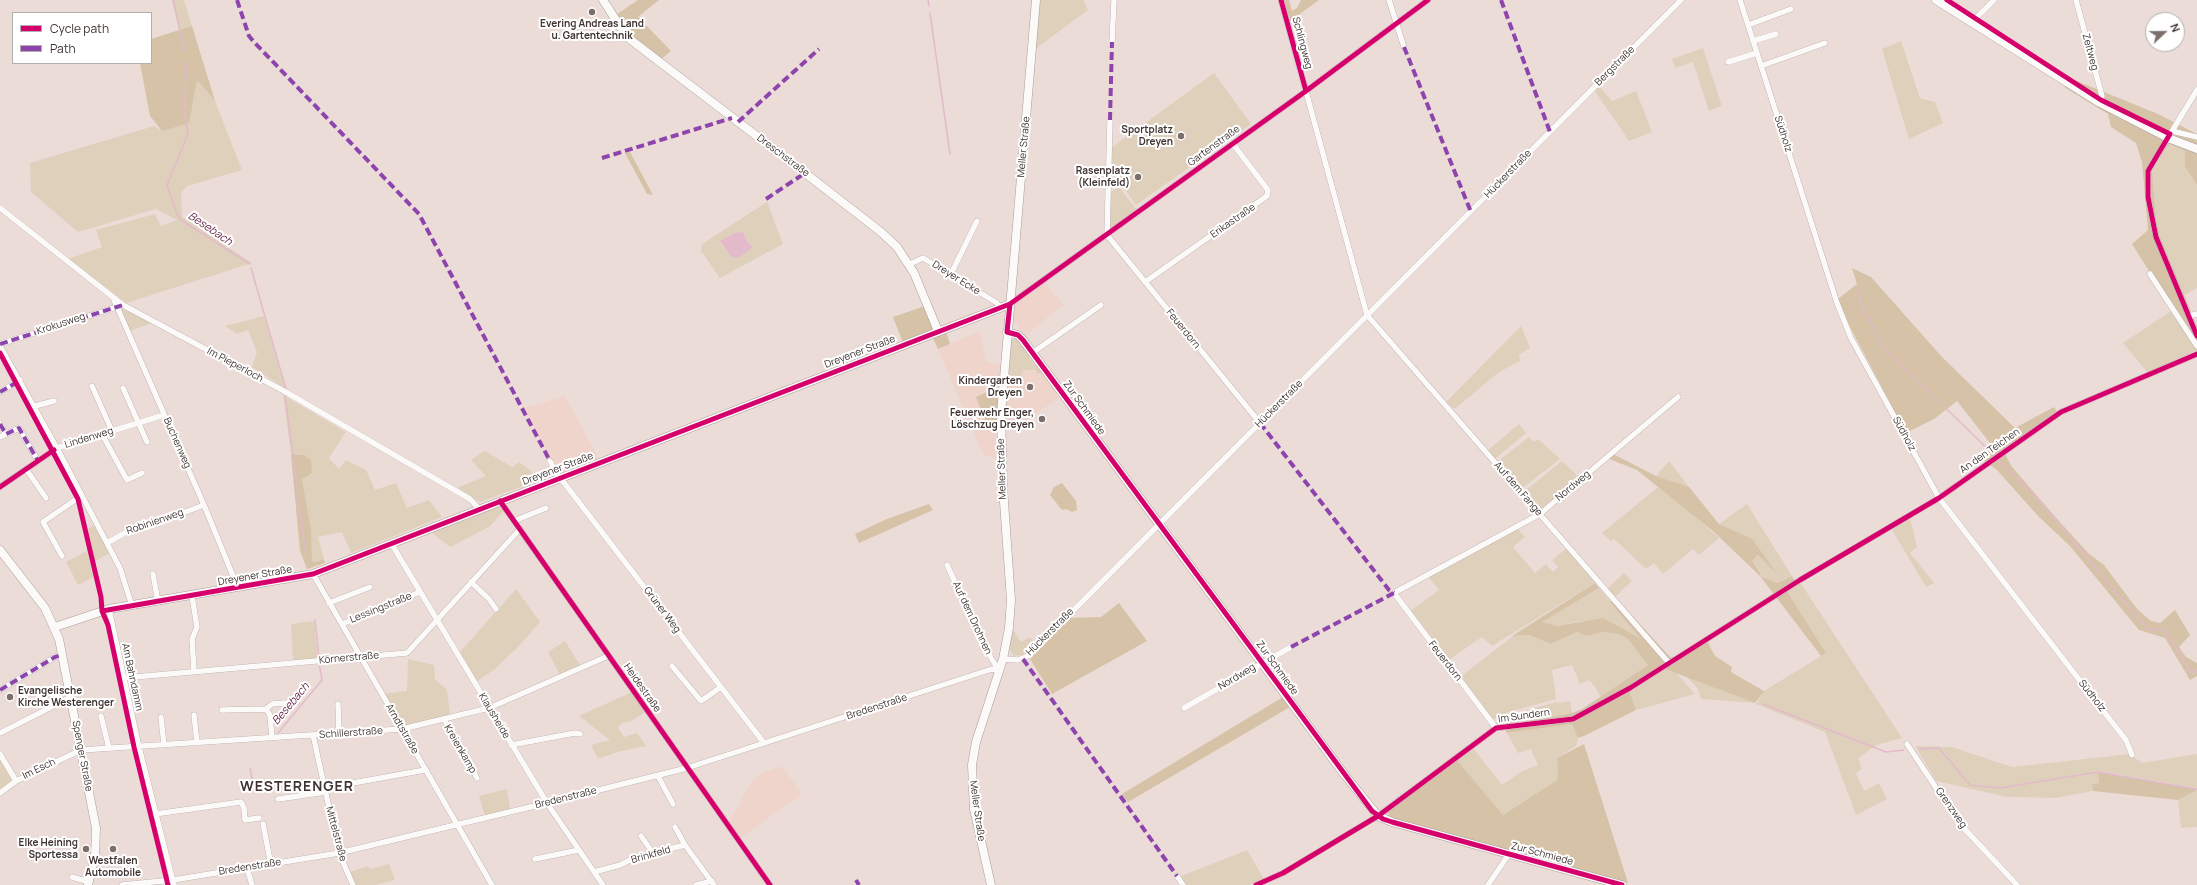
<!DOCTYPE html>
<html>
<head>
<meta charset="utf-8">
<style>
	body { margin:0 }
	#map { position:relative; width:2197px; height:885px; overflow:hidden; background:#ecdcd8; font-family:Manrope,sans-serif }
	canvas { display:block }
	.legend { position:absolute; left:12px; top:12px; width:140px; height:52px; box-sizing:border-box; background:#fff; border:1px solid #b2aead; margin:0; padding:5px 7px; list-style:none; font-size:12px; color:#3f3431 }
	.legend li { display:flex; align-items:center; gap:8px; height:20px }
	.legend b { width:20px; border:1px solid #b2aead }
	.north { position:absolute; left:2145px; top:12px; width:40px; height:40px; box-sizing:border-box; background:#fff; border:1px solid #b2aead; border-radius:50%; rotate:68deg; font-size:11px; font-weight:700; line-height:16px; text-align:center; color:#3f3431 }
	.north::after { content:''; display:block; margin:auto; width:14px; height:18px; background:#7c6f6b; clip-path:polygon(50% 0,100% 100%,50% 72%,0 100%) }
</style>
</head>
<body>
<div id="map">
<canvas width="2197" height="885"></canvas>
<ul class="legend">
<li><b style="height:5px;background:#d6006c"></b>Cycle path</li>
<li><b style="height:5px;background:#8e44ad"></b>Path</li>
</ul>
<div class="north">N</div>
</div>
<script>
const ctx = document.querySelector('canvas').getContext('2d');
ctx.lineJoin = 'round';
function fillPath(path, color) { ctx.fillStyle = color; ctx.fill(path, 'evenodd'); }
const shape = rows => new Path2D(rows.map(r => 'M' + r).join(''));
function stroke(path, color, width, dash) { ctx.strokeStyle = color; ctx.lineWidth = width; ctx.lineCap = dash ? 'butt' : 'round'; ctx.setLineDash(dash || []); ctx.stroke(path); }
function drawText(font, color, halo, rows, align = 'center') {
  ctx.font = font + ' Manrope,sans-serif'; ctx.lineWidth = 4; ctx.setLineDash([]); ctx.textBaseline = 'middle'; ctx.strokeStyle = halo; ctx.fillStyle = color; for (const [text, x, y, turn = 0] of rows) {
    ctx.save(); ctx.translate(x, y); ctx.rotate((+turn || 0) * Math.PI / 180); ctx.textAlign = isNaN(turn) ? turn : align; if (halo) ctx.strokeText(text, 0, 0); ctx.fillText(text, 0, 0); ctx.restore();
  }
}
fillPath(shape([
	[1043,279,1063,305,1025,336,1012,318,1013,300],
	[980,331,986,362,1002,364,999,391,989,391,997,425,995,458,983,454,938,349],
	[1023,370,1042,372,1059,398,1026,421,1005,423,1008,375],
	[565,396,598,457,559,473,524,408],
	[782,766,802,794,739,839,728,824,750,784,760,774]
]), '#efd4cc');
fillPath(shape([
	[172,0,184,0,192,26,179,30],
	[1040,0,1083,0,1088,10,1034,50],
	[1901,41,1920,98,1935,102,1943,123,1909,139,1882,49],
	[1703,48,1722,106,1709,111,1693,62,1675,68,1672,59],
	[1214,73,1251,124,1136,205,1110,169,1111,148],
	[198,81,215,101,242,170,187,186,181,192,182,217,252,263,126,303,68,259,102,247,96,230,155,214,161,226,177,220,156,209,78,232,31,192,30,163,154,126,162,131],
	[1599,86,1612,101,1636,91,1652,132,1629,141,1595,91],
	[2168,144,2185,151,2185,167,2197,185,2197,288,2184,295,2160,237,2156,218,2152,169],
	[1119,187,1137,210,1110,229,1111,192],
	[767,202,783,244,720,278,701,251,702,244],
	[743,232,747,241,753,247,731,257,721,244],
	[122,308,152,323,130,331,121,310],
	[2171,311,2197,350,2148,373,2123,343],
	[264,316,285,388,252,367,257,352,248,330,237,334,225,326],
	[1521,326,1530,348,1519,355,1520,361,1499,372,1456,408,1453,408,1446,402],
	[1013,339,1018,339,1031,356,1029,358,1042,372,1038,374,1035,370,1023,370,1021,376,1008,375,1009,343],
	[283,395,346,432,329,458,339,469,346,460,366,470,375,490,396,483,407,508,429,500,442,517,351,553,342,532,318,537,324,559,315,562,312,561,311,529,302,479,304,455,291,454],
	[1519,424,1526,433,1495,459,1488,450],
	[1529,437,1534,442,1538,439,1560,459,1524,487,1520,487,1497,462],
	[485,451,512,467,519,462,530,470,537,481,480,502,457,488,486,476,471,460],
	[1562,461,1580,478,1543,509,1539,509,1526,494,1526,490],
	[1669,461,1689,487,1656,476],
	[1658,487,1687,509,1719,538,1699,555,1693,549,1663,574,1654,563,1646,569,1614,539,1611,541,1602,533],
	[1747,504,1792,576,1778,583,1760,576,1761,573,1752,561,1758,555,1775,571,1768,562,1719,524],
	[499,506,504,511,489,527,450,547,430,531],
	[1910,518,1917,547,1910,553,1934,583,1926,587,1892,530],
	[95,525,110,553,95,561,88,529],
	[1517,528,1525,537,1513,547,1535,573,1546,564,1553,572,1558,567,1552,560,1567,548,1595,583,1492,646,1482,637,1447,661,1409,612,1439,590,1428,577],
	[87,551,93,577,78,585,66,562],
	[1624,573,1632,581,1615,597,1608,588],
	[1800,582,1902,738,1877,745,1858,758,1862,769,1856,773,1864,791,1879,783,1887,799,1856,815,1825,732,1756,704,1764,691,1826,653,1787,591],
	[1599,588,1629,624,1642,640,1582,621,1557,626,1541,622],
	[516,589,540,622,520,645,495,669,476,682,459,653],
	[314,621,318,658,293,661,291,624],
	[1012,628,1021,642,1030,637,1036,644,1022,655,1014,656,1009,649],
	[1577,632,1587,636,1603,632,1619,634,1628,639,1648,665,1600,697,1596,688,1589,680,1580,684,1572,665,1552,670,1556,699,1509,712,1494,719,1491,718,1459,678,1513,636,1529,635,1551,644],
	[565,641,580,665,560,675,548,652],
	[408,659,434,665,435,679,447,690,450,715,403,726,383,694,407,691],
	[1664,669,1676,673,1695,694,1636,710,1629,690],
	[1686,676,1698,681,1755,703,1701,699,1698,689],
	[632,692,646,712,631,721,621,723,618,728,624,737,637,733,646,746,617,752,598,759,591,745,610,740,579,716],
	[1570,701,1572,713,1503,726,1496,725,1497,722,1507,716,1556,702,1557,703],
	[1572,724,1578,738,1576,746,1557,758,1558,773,1557,780,1503,815,1457,760,1473,748,1502,785,1522,771,1538,765,1531,749,1518,753,1507,733],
	[1915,746,1952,747,2012,767,2130,754,2142,763,2197,754,2197,788,2098,771,2099,783,2092,784,2093,791,2055,798,2007,797,1936,781],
	[0,759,13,781,0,791],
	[507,789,510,810,485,816,479,796],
	[2197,790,2197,827,2181,828,2178,800],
	[1247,850,1264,879,1250,885,1185,885,1179,877],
	[389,864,395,880,375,885,355,885,350,872,368,866,370,869]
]), '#dfd0bc');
fillPath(shape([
	[638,0,659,0,638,17,671,51,660,60,629,34,617,14],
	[1284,0,1289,0,1292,11,1297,8,1301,0,1319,0,1290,21],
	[192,26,215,101,198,81,196,84,189,123,162,131,150,116,140,63,151,63,151,39],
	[2077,81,2158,114,2197,134,2197,185,2185,167,2185,151,2169,144,2152,169,2156,218,2160,237,2197,326,2197,350,2171,311,2173,309,2132,244,2148,230,2142,162,2136,143,2111,127,2108,114,2064,87],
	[630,152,653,195,647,194,625,153],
	[1852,268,1871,277,1942,357,2015,428,2054,407,2058,414,2005,454,2012,467,2058,520,2089,554,2104,565,2137,609,2151,621,2160,623,2175,610,2190,635,2179,647,2186,657,2197,663,2197,676,2190,680,2165,638,2139,630,2070,546,2039,517,1996,469,1980,458,1993,447,1957,401,1934,419,1906,433,1849,325,1838,299,1857,284],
	[925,306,935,336,946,332,950,344,938,349,933,338,905,348,893,317],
	[989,391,999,391,997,425,988,427,976,397],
	[291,454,304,455,311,461,312,473,302,479,311,529,312,561,315,562,324,559,325,563,307,569,300,551],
	[1613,454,1656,476,1689,487,1719,524,1752,539,1778,575,1758,555,1752,561,1761,574,1760,576,1778,583,1792,576,1795,582,1785,588,1826,653,1821,656,1760,576,1714,532,1637,470,1607,458],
	[1062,483,1076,501,1077,510,1072,512,1066,509,1062,510,1050,495,1054,487],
	[929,504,933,510,859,543,855,534,887,519],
	[1595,583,1599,588,1542,622,1557,626,1603,618,1641,639,1610,602,1615,597,1670,657,1679,659,1707,641,1715,656,1732,667,1731,672,1764,691,1755,703,1665,669,1628,687,1636,710,1584,736,1578,738,1572,724,1507,733,1503,726,1572,713,1582,709,1648,665,1628,639,1619,634,1603,632,1587,636,1577,632,1551,644,1529,635,1512,636],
	[1119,603,1147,641,1052,694,1030,659,1068,618,1101,617],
	[1283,697,1290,707,1128,802,1122,794],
	[1584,744,1628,883,1389,819,1388,811,1457,760,1503,815,1557,780,1558,773,1557,758],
	[2098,772,2197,789,2197,790,2178,800,2093,791,2092,784,2099,783]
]), '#d5c2a7');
fillPath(shape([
	[743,232,747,241,753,247,738,258,731,257,720,241,735,233]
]), '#e2bac9');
stroke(shape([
	[173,0,185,52],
	[928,0,929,6],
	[930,13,950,154],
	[187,61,184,111,188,134,167,185,177,214,181,220,250,264],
	[251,268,286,389],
	[1858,288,1863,313,1868,317,1884,348,1995,456],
	[285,395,306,555],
	[1997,459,2037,498,2148,630,2165,629,2191,673,2197,670],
	[315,620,319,657],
	[1763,704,1886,752,1904,750],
	[278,733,322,680,319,663],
	[1919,749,1939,748,1970,785,2000,788,2098,772,2197,789],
	[250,768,255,793]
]), '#e2bac9', 1.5);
const street = shape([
	[1281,0,1367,315,1669,663],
	[1389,0,1404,47],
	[1740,0,1837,303,1851,338,1939,498,2108,717,2126,740,2132,755],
	[2076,0,2102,96,2100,103],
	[1972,22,1994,0],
	[1748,25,1791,9],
	[1753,41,1776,34],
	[1112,42,1114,0],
	[1728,62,1757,53],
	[1761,66,1825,43],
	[2197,90,2148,171,2148,197,2156,237,2197,336],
	[2172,131,2197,137],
	[0,208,123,305,284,391,470,499,479,509],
	[1107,235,1260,423],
	[1107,235,1110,120],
	[910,264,923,258,997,303,999,308],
	[951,274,977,221],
	[2150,274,2197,346],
	[1145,282,1267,196,1268,190,1233,144],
	[114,300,204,505,238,588],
	[1010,304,1306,91,1428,0],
	[2189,316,2197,314],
	[0,344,120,306],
	[0,346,57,448,120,568,132,606],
	[1032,353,1101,305],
	[92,386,112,431],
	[123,388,147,442],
	[0,392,20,380],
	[35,406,54,401],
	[0,424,6,434,19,428,38,461],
	[102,434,127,480,142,473],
	[0,437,6,434],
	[550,461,555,471,764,743],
	[26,469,46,498],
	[0,487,57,448,164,415],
	[500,501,770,885],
	[514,521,546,508],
	[107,543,130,530,172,517,204,505],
	[391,543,547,803,603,885],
	[62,556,43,522,81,496],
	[947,565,991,658,999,670],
	[153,574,158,602],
	[313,574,492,885],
	[471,582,489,599,496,609],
	[192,596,197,627,192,639,194,671],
	[329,603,370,587],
	[109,609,139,747,174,885],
	[342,624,420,592],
	[1003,659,1018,660,1028,656,1681,0],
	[672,666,701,701,721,687],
	[123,678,407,653,520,529],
	[0,690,55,657,62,655],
	[338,704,339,734],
	[1184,708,1291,647],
	[266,709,272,704,297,702],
	[222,710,266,709,270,715,272,738],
	[194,715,197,743],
	[101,716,109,748],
	[161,717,164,745],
	[444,719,477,778],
	[1496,728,1394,593,1540,514,1678,397],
	[0,733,71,697],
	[313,735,339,853,353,885],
	[1907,744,1960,824,2017,885],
	[511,745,575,733,580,734],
	[0,754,16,781],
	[658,776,673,804],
	[325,788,425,770],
	[0,793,16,781,81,750,402,729,489,708,608,656],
	[278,799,326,792],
	[155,814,241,802,244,808,245,820,259,818],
	[263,824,271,865],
	[675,827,685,845,714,885],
	[641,836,653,853],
	[535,859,579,850],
	[247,868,252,885],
	[594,872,620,865,634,858,685,845],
	[1177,876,1183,885],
	[72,877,89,882],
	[122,885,173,880,339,853,547,803,687,768,992,669,999,670],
	[696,885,712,881],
	[1256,885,1283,873,1378,816,1496,728,1573,719,1630,688,1800,580,1939,498,2061,412,2197,354],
	[1488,885,1509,854]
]);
const secondary = shape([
	[603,0,627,37,805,173,881,232,897,247,914,273,938,331],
	[1936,0,2100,103,2168,138,2197,149],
	[1007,332,1018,335,1023,340,1344,774,1378,816,1392,822,1622,885],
	[0,550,45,608,59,639,96,828,95,856,88,885],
	[55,627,109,609,313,574,1010,304],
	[991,885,974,809,972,765,976,742,1003,659,1009,628,1011,600,1003,488,1001,414,1036,0]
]);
stroke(street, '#a89d99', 6);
stroke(secondary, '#a89d99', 9);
stroke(street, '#fcfaf9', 5.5);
stroke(secondary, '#fcfaf9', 8);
stroke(shape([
	[237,0,249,36,254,42,419,214,550,461],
	[1501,0,1550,132],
	[1404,47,1471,212],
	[1110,120,1112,42],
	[738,122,819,49],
	[602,158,732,118],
	[766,199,805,173],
	[0,344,123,305],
	[0,392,19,381],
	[1260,423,1389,590,1394,593],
	[0,424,6,434,19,428,38,461],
	[1291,647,1394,593],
	[1023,659,1177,876],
	[0,690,55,657,62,655],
	[856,880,859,885]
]), '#8e44ad', 4, [8, 4]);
stroke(shape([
	[1281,0,1306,91],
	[1947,0,2101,100,2170,134,2148,171,2148,197,2156,237,2197,336],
	[1010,304,1007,332,1018,335,1023,340,1372,811,1383,819,1392,822,1622,885],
	[0,353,78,499,101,597,102,611,108,625,134,747,168,885],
	[0,487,54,450],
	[500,501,770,885],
	[102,611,313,574,1010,304,1306,91,1428,0],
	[1256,885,1283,873,1378,816,1496,728,1573,719,1630,688,1800,580,1939,498,2061,412,2197,354]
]), '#d6006c', 5);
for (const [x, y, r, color] of [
	[592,12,4,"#7c6f6b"],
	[1181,136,4,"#7c6f6b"],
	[1138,177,4,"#7c6f6b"],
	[1030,387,4,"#7c6f6b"],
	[1042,419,4,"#7c6f6b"],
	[10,697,4,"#7c6f6b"],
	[86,849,4,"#7c6f6b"],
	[113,849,4,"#7c6f6b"]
]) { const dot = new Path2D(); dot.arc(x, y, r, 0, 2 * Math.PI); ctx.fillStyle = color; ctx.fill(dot); stroke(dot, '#fff', 1.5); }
drawText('bold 10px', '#3f3431', '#fff', [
	["Evering Andreas Land",592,24,"center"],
	["u. Gartentechnik",592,36,"center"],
	["Sportplatz",1173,130],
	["Dreyen",1173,142],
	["Rasenplatz",1130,171],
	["(Kleinfeld)",1130,183],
	["Kindergarten",1022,381],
	["Dreyen",1022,393],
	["Feuerwehr Enger,",1034,413],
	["Löschzug Dreyen",1034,425],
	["Evangelische",18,691,"left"],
	["Kirche Westerenger",18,703,"left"],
	["Elke Heining",78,843],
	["Sportessa",78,855],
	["Westfalen",113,861,"center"],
	["Automobile",113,873,"center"]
], 'right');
drawText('10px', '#3f3431', '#fff', [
	["Schlingweg",1302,43,75],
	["Zeltweg",2090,52,75],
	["Bergstraße",1615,66,-45],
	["Südholz",1783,134,72],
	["Gartenstraße",1214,146,-36],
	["Meller Straße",1024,147,-85],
	["Dreschstraße",783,156,37],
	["Hückerstraße",1508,174,-46],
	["Erikastraße",1233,221,-35],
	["Dreyer Ecke",956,278,32],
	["Krokusweg",61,324,-18],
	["Feuerdorn",1183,329,51],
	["Dreyener Straße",860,352,-21],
	["Im Pieperloch",235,365,28],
	["Hückerstraße",1279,404,-45],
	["Zur Schmiede",1084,408,54],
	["Südholz",1904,434,61],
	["Lindenweg",89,438,-17],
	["Buchenweg",177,443,66],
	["An den Teichen",1990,451,-35],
	["Dreyener Straße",558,469,-21],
	["Meller Straße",1002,469,-92],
	["Nordweg",1573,486,-40],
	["Auf dem Fange",1518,489,49],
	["Robinienweg",155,522,-19],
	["Dreyener Straße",255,576,-10],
	["Lessingstraße",381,608,-22],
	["Grüner Weg",662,610,53],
	["Auf dem Drohnen",972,618,65],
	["Hückerstraße",1050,632,-45],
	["Körnerstraße",349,658,-5],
	["Feuerdorn",1445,661,52],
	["Zur Schmiede",1277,668,54],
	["Am Bahndamm",132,677,78],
	["Nordweg",1237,677,-31],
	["Heidestraße",642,688,55],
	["Südholz",2092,696,52],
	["Bredenstraße",877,707,-18],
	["Klausheide",494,716,59],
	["Im Sundern",1524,716,-8],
	["Arndtstraße",402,729,60],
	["Schillerstraße",351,733,-4],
	["Kreienkamp",460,749,60],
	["Spenger Straße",82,756,79],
	["Im Esch",39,769,-26],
	["Bredenstraße",566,798,-14],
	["Grenzweg",1951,808,55],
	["Meller Straße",977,811,82],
	["Mittelstraße",336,834,75],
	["Zur Schmiede",1542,854,15],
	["Brinkfeld",651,855,-16],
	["Bredenstraße",250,867,-9]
]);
drawText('italic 11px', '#6a2e4e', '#fff', [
	["Besebach",210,229,34],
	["Besebach",291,704,-50]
]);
ctx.letterSpacing = '1px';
drawText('bold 14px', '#3f3431', '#fff', [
	["WESTERENGER",297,787]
]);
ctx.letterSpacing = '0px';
</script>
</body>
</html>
